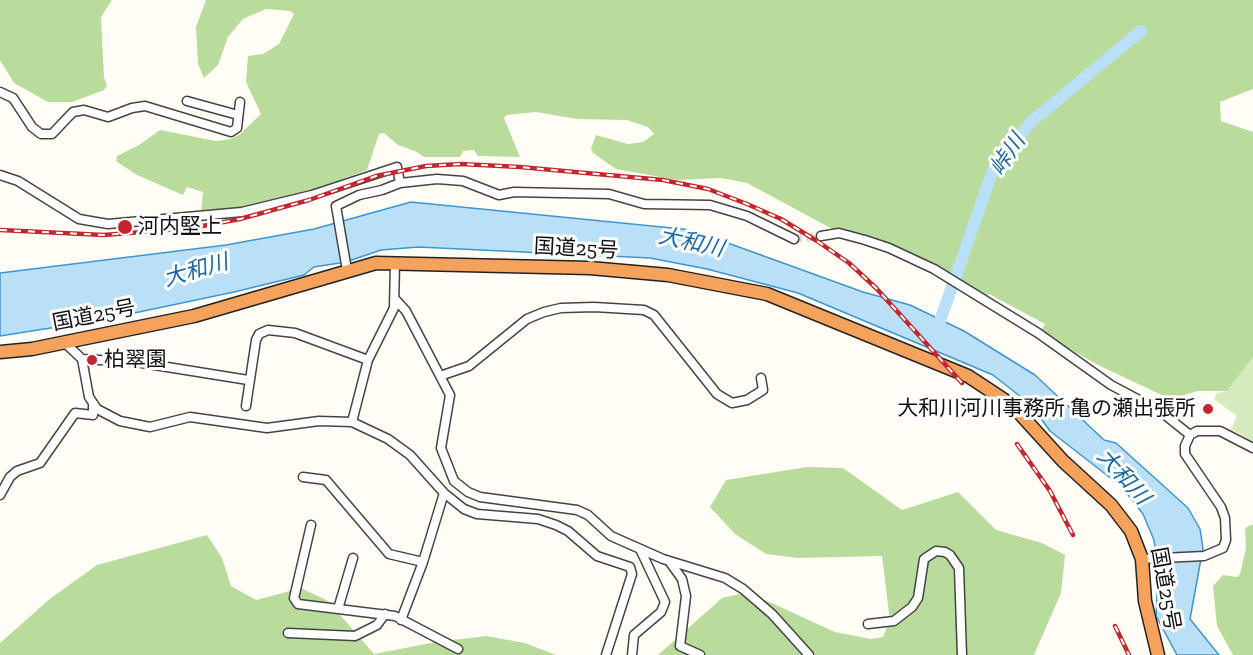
<!DOCTYPE html>
<html>
<head>
<meta charset="utf-8">
<style>
	body { margin:0 }
	canvas { display:block; background:#fffdf5 }
</style>
</head>
<body>
<canvas width="1253" height="655"></canvas>
<script>
const ctx = document.querySelector('canvas').getContext('2d');
ctx.lineJoin = 'round';
function fillPath(path, color) { ctx.fillStyle = color; ctx.fill(path, 'evenodd'); }
const shape = rows => new Path2D(rows.map(r => 'M' + r).join(''));
function stroke(path, color, width, dash) { ctx.strokeStyle = color; ctx.lineWidth = width; ctx.lineCap = dash ? 'butt' : 'round'; ctx.setLineDash(dash || []); ctx.stroke(path); }
function drawText(font, color, halo, rows, align = 'center') {
  ctx.font = font + ' "Zilla Slab","Noto Sans JP",serif'; ctx.lineWidth = 6; ctx.setLineDash([]); ctx.textBaseline = 'middle'; ctx.strokeStyle = halo; ctx.fillStyle = color; for (const [text, x, y, turn = 0] of rows) {
    ctx.save(); ctx.translate(x, y); ctx.rotate((+turn || 0) * Math.PI / 180); ctx.textAlign = isNaN(turn) ? turn : align; if (halo) ctx.strokeText(text, 0, 0); ctx.fillText(text, 0, 0); ctx.restore();
  }
}
fillPath(shape([
	[1253,357,1253,442,1231,429,1237,416,1214,399,1217,393,1227,391]
]), '#d5ebbd');
fillPath(shape([
	[0,0,112,0,101,17,104,77,107,86,104,90,72,102,48,102,14,83,0,60],
	[206,0,1253,0,1253,89,1220,102,1221,121,1253,132,1253,357,1227,391,1198,391,1170,399,1098,365,1040,332,1045,324,989,294,986,297,874,237,838,232,747,183,721,178,677,180,616,169,593,153,591,149,596,135,628,144,643,142,654,134,648,127,627,120,577,119,536,112,507,115,504,118,520,157,478,156,474,150,463,151,460,157,424,157,417,152,398,145,384,133,379,134,367,170,307,192,235,209,201,213,203,192,187,187,183,195,137,175,116,161,117,156,139,145,160,130,216,141,231,139,240,134,261,114,246,82,248,56,263,54,279,44,294,14,290,11,266,9,243,19,228,37,218,65,204,78,198,64,196,27],
	[807,467,843,468,902,510,958,492,996,530,1042,543,1065,555,1061,593,1034,655,658,655,722,598,739,594,765,600,835,632,871,639,883,637,890,621,882,556,798,558,766,554,735,534,710,507,726,480],
	[1253,524,1253,655,1233,655,1217,626,1213,586,1223,575,1237,577,1240,574,1246,548,1245,528],
	[207,535,222,558,231,586,256,600,301,588,328,601,374,654,436,642,486,636,525,643,556,655,0,655,0,643,51,598,97,565]
]), '#b9dc9c');
const water = shape([
	[411,202,692,230,863,292,910,305,964,331,1035,375,1104,440,1116,443,1188,508,1200,529,1203,548,1190,619,1219,655,1177,655,1156,616,1158,570,1154,540,1143,514,1122,487,1050,431,1031,405,993,375,798,293,707,269,650,258,418,247,381,250,346,262,314,267,304,275,234,292,101,320,0,336,0,273,226,245,314,229,411,202]
]);
fillPath(water, '#b9e0f7');
stroke(water, '#3f96cf', 1.5);
stroke(shape([
	[939,324,993,170,1031,122,1141,31]
]), '#b9e0f7', 12);
stroke(shape([
	[794,239,821,236]
]), '#dbdad3', 8, [8, 4]);
const minor = shape([
	[0,92,13,98,32,127,41,134,52,134,73,112,84,110,108,117,132,108,145,106,231,132,237,128,240,102],
	[187,101,238,115],
	[0,175,18,181,79,219,108,224,242,212,312,195,397,167,400,183,437,179,463,181,499,195,514,192,609,194,644,204,710,205,747,216,794,239],
	[821,236,839,233,865,240,889,248,934,269,1038,333,1111,385,1160,411,1190,435],
	[347,270,336,206,359,195,382,190,400,183],
	[395,299,406,311,450,395,441,448,454,481,468,492,480,497,577,510,588,515,611,536,663,559,725,578,743,589,772,614,809,655],
	[64,342,82,359,89,397,97,409,120,421,150,427,190,417,267,428,319,421,352,422,388,439,410,455,444,493,464,509,477,514,538,519,556,525,568,531,597,556,630,567,632,574,606,655],
	[82,359,136,362,248,380],
	[440,376,469,366,527,319,544,312,561,308,594,307,644,310,654,315,717,394,732,403,747,400,763,390,761,378],
	[246,406,256,340,259,334,268,330,295,333,368,360],
	[352,422,368,360,394,308,395,263],
	[303,477,326,480,389,554,423,562],
	[0,495,10,477,17,471,40,463,75,413,93,415,93,404],
	[311,525,294,598,298,604,395,616,458,649],
	[1142,559,1204,556,1223,548,1226,540,1225,518,1221,507,1185,454,1185,446,1190,435,1197,431,1220,431,1253,448],
	[669,561,682,579,686,596,680,646,700,655],
	[338,609,353,558],
	[401,620,423,562,444,493],
	[868,624,894,621,912,607,918,598,924,559,936,551,945,552,950,555,959,568,962,655],
	[288,633,355,636,377,625,385,614],
	[632,655,634,635,661,612,665,602,640,549]
]);
const highway = shape([
	[0,352,32,349,194,316,376,263,590,268,668,275,767,294,968,376,1012,405,1063,461,1111,505,1131,531,1142,559,1145,601,1158,655]
]);
stroke(minor, '#444', 11);
stroke(highway, '#222', 15);
stroke(minor, '#fff', 8);
stroke(highway, '#f5a25d', 12);
const rail = shape([
	[0,230,104,235,192,228,240,219,309,200,376,176,426,166,461,164,520,167,663,180,708,189,747,204,781,219,817,241,849,263,876,288,962,383],
	[1017,444,1050,491,1073,535],
	[1115,626,1129,655]
]);
stroke(rail, '#c4262e', 4.5);
stroke(rail, '#fff', 2, [7]);
for (const [x, y, r, color] of [
	[125,227,8,"#c4262e"],
	[92,360,6,"#c4262e"],
	[1208,409,6,"#c4262e"]
]) { const dot = new Path2D(); dot.arc(x, y, r, 0, 2 * Math.PI); ctx.fillStyle = color; ctx.fill(dot); stroke(dot, '#fff', 2); }
drawText('21px', '#111', '#fff', [
	["河内堅上",138,227],
	["柏翠園",104,360],
	["大和川河川事務所 亀の瀬出張所",1196,409,"right"]
], 'left');
drawText('21px', '#111', '#fff', [
	["国道25号",576,249,3],
	["国道25号",94,316,-11],
	["国道25号",1165,589,80]
]);
drawText('italic 22px', '#1768a6', '#fff', [
	["峠川",1008,155,-56],
	["大和川",691,243,12],
	["大和川",196,271,-16],
	["大和川",1123,477,48]
]);
</script>
</body>
</html>
